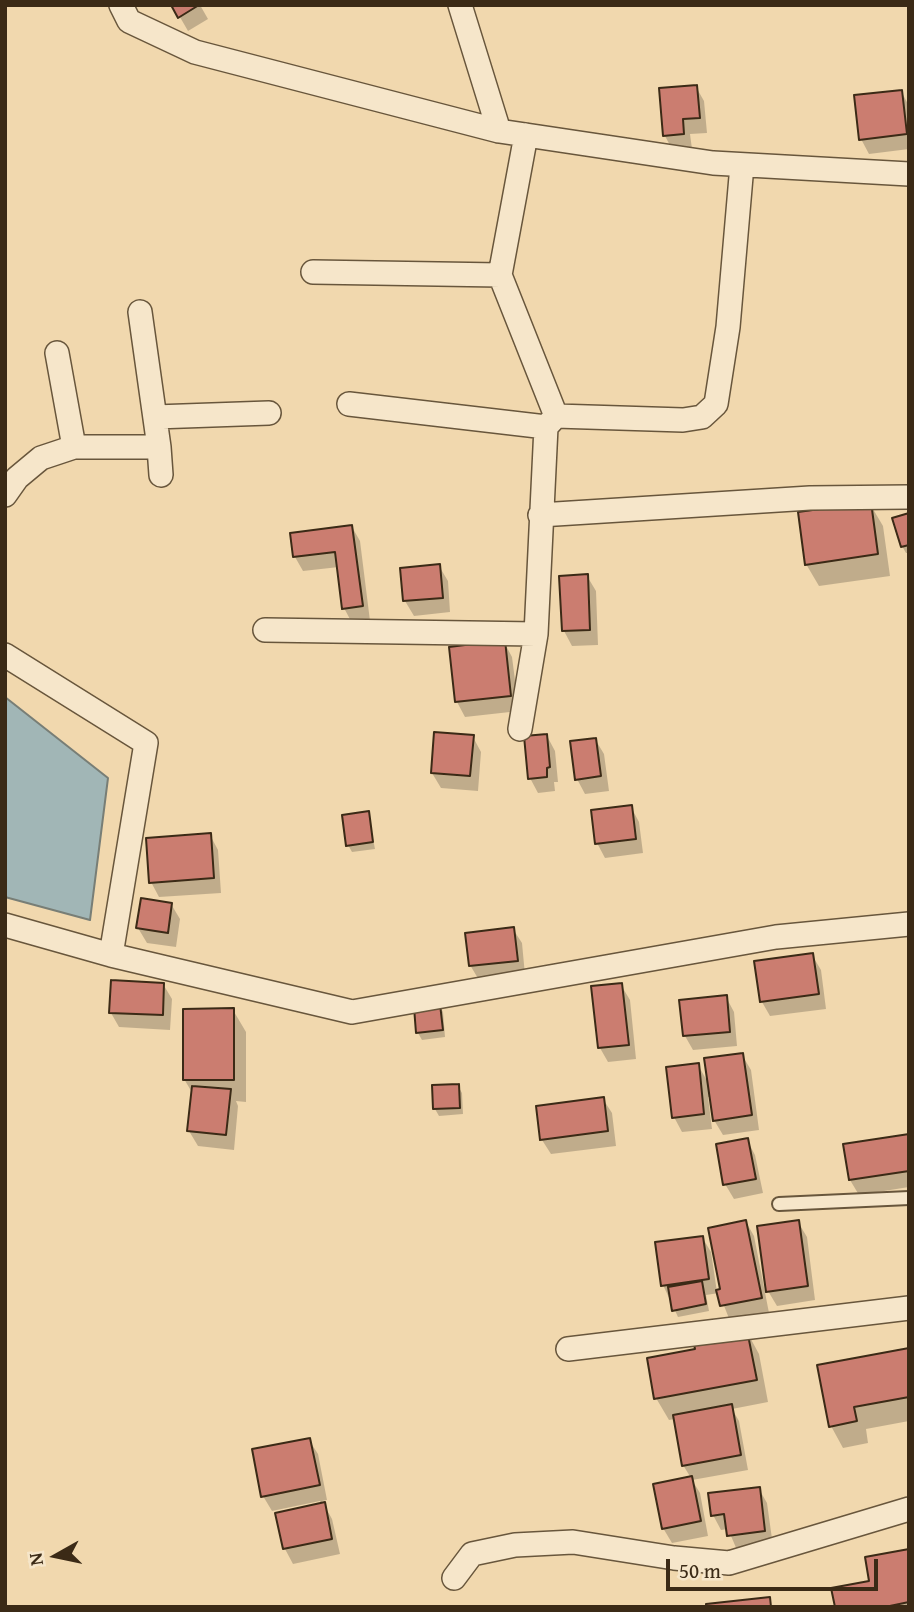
<!DOCTYPE html>
<html>
<head>
<meta charset="utf-8">
<style>
	body { margin:0 }
	#map { position:relative; width:914px; height:1612px; overflow:hidden; background:#f1d8ae; font-family:"Gentium Book Plus",serif }
	canvas { display:block }
	.frame { position:absolute; inset:0; border:7px solid #3b2a16; pointer-events:none }
	.north { position:absolute; left:21px; top:1521px; width:70px; height:70px; -webkit-text-stroke:5px #f6e6ca; paint-order:stroke; rotate:261deg; font-size:19px; font-weight:700; line-height:28px; text-align:center; color:#3b2a16 }
	.north::after { content:''; display:block; margin:auto; width:24px; height:32px; background:#3b2a16; clip-path:polygon(50% 0,100% 100%,50% 72%,0 100%) }
	.scale { position:absolute; left:666px; top:1559px; width:212px; height:32px; box-sizing:border-box; border:4px solid #3b2a16; border-top:0; padding-left:9px; font-size:21px; line-height:24px; white-space:nowrap; color:#3b2a16; -webkit-text-stroke:5px #f6e6ca; paint-order:stroke }
</style>
</head>
<body>
<div id="map">
<canvas width="914" height="1612"></canvas>
<div class="frame"></div>
<div class="north">N</div>
<div class="scale">50 m</div>
</div>
<script>
const ctx = document.querySelector('canvas').getContext('2d');
ctx.lineJoin = 'round';
function fillPath(path, color) { ctx.fillStyle = color; ctx.fill(path, 'evenodd'); }
const shape = rows => new Path2D(rows.map(r => 'M' + r).join(''));
function stroke(path, color, width, dash) { ctx.strokeStyle = color; ctx.lineWidth = width; ctx.lineCap = dash ? 'butt' : 'round'; ctx.setLineDash(dash || []); ctx.stroke(path); }
const water = shape([
	[5,697,108,778,90,920,5,897,5,697]
]);
fillPath(water, '#a1b6b6');
stroke(water, '#787e76', 2);
fillPath(shape([
	[173,5,200,5,208,19,188,31],
	[696,87,704,101,707,133,690,134,692,149,673,151,665,136],
	[901,91,909,106,909,149,869,154,861,139],
	[870,504,883,526,890,576,819,586,806,564],
	[909,515,909,553,906,553,902,546],
	[352,527,360,541,370,621,352,623,344,608,339,567,303,571,295,557],
	[439,566,448,581,450,612,414,616,405,601],
	[587,576,596,591,598,645,572,646,564,631],
	[504,642,512,657,519,711,465,717,457,702,450,649],
	[547,736,555,751,558,782,554,782,555,791,538,793,530,778],
	[473,737,481,752,478,791,441,788,432,773],
	[595,739,604,754,609,791,585,794,577,779],
	[631,807,639,822,643,853,605,858,597,843],
	[368,813,375,849,352,852,348,845],
	[210,835,218,850,221,893,159,897,151,882],
	[171,904,180,919,176,947,147,943,138,928],
	[513,929,522,943,525,975,479,980,470,965],
	[812,955,821,970,826,1009,770,1016,762,1002],
	[163,984,172,999,170,1030,119,1027,111,1013],
	[621,985,630,1000,636,1059,608,1062,600,1048],
	[726,997,734,1012,737,1046,693,1050,685,1036],
	[439,1005,443,1012,445,1037,422,1040,418,1033],
	[233,1010,246,1032,246,1102,236,1101,238,1106,234,1150,198,1146,189,1131,193,1094,184,1079],
	[742,1055,751,1070,759,1130,723,1135,714,1120,711,1097,708,1097,712,1129,682,1132,674,1117,698,1065,710,1086],
	[458,1086,462,1093,463,1114,439,1116,435,1109],
	[603,1099,612,1113,616,1146,551,1154,542,1140],
	[909,1136,909,1187,859,1195,850,1180,845,1146],
	[747,1140,755,1155,763,1193,734,1199,725,1184],
	[746,1222,754,1236,769,1313,730,1321,719,1293,706,1295,709,1311,678,1317,663,1285,702,1237,711,1252,717,1292,722,1291],
	[798,1222,807,1237,815,1300,777,1306,768,1291],
	[747,1332,759,1354,768,1402,732,1409,739,1421,748,1470,692,1480,700,1493,708,1536,672,1543,663,1528,691,1478,683,1465,675,1419,669,1420,656,1398,697,1350],
	[909,1350,909,1421,866,1429,868,1443,843,1448,831,1426],
	[309,1440,318,1454,327,1500,322,1501,332,1519,340,1554,293,1564,285,1549,277,1514,321,1504,320,1501,272,1511,263,1496],
	[759,1489,767,1503,773,1546,737,1550,728,1529,721,1530,713,1515],
	[909,1550,909,1607,837,1607,871,1582]
]), '#0003');
const building = shape([
	[171,5,199,5,178,18,171,5],
	[697,85,700,118,683,119,684,134,663,136,659,88,697,85],
	[902,90,907,134,859,140,854,95,902,90],
	[871,502,878,554,805,565,798,512,871,502],
	[909,513,909,545,901,547,892,518,909,513],
	[352,525,363,606,342,609,335,552,293,557,290,533,352,525],
	[440,564,443,598,403,601,400,568,440,564],
	[588,574,590,630,562,631,559,576,588,574],
	[505,640,511,696,455,702,449,647,505,640],
	[434,732,474,735,470,776,431,773,434,732],
	[547,734,550,767,547,768,547,777,528,779,524,736,547,734],
	[596,738,601,776,575,780,570,741,596,738],
	[632,805,636,839,595,844,591,810,632,805],
	[369,811,373,842,346,846,342,815,369,811],
	[211,833,214,878,149,883,146,838,211,833],
	[141,898,172,903,168,933,136,928,141,898],
	[514,927,518,961,469,966,465,933,514,927],
	[813,953,819,994,760,1002,754,961,813,953],
	[111,980,164,983,163,1015,109,1013,111,980],
	[622,983,629,1045,598,1048,591,986,622,983],
	[727,995,730,1032,683,1036,679,1000,727,995],
	[440,1004,443,1030,416,1033,414,1007,440,1004],
	[234,1008,234,1080,183,1080,183,1009,234,1008],
	[743,1053,752,1115,713,1121,704,1058,743,1053],
	[699,1063,704,1114,672,1118,666,1067,699,1063],
	[459,1084,460,1108,433,1109,432,1085,459,1084],
	[192,1086,231,1089,226,1135,187,1131,192,1086],
	[604,1097,608,1131,540,1140,536,1106,604,1097],
	[909,1134,909,1171,849,1180,843,1144,909,1134],
	[748,1138,756,1179,723,1185,716,1144,748,1138],
	[746,1220,762,1298,720,1306,716,1290,720,1289,708,1228,746,1220],
	[799,1220,808,1286,766,1292,757,1226,799,1220],
	[703,1236,709,1279,661,1286,655,1242,703,1236],
	[702,1281,706,1304,672,1311,668,1287,702,1281],
	[747,1330,757,1380,654,1399,647,1358,695,1349,693,1340,747,1330],
	[909,1348,909,1397,854,1407,857,1421,829,1427,817,1365,909,1348],
	[732,1404,741,1455,682,1466,673,1415,732,1404],
	[310,1438,320,1485,261,1497,252,1449,310,1438],
	[692,1476,701,1521,662,1529,653,1484,692,1476],
	[760,1487,765,1531,727,1536,724,1514,711,1516,708,1493,760,1487],
	[325,1502,332,1539,283,1549,275,1513,325,1502],
	[909,1549,909,1602,885,1607,835,1607,831,1588,869,1581,865,1557,909,1549],
	[770,1597,771,1607,706,1607,706,1604,770,1597]
]);
fillPath(building, '#cb7d70');
stroke(building, '#3b2a16', 2);
const service = shape([
	[779,1204,909,1198]
]);
const minor = shape([
	[121,5,129,21,195,52,499,131,713,163,909,174],
	[460,5,499,131],
	[526,135,500,275,556,416],
	[313,272,500,275],
	[140,312,159,447],
	[57,353,74,447],
	[349,404,546,427],
	[155,417,269,413],
	[5,495,17,478,41,458,74,447,159,447,161,475],
	[540,515,810,498,909,497],
	[265,630,536,634],
	[5,655,146,743,111,955],
	[520,729,536,634,546,427,556,416,683,420,702,417,716,404,728,327,742,165],
	[5,925,111,955,352,1012,776,937,909,924],
	[568,1349,909,1308],
	[454,1578,472,1554,515,1545,573,1542,674,1558,729,1563,909,1509]
]);
stroke(service, '#68563c', 16);
stroke(minor, '#68563c', 26);
stroke(service, '#f6e6ca', 12);
stroke(minor, '#f6e6ca', 23);
</script>
</body>
</html>
